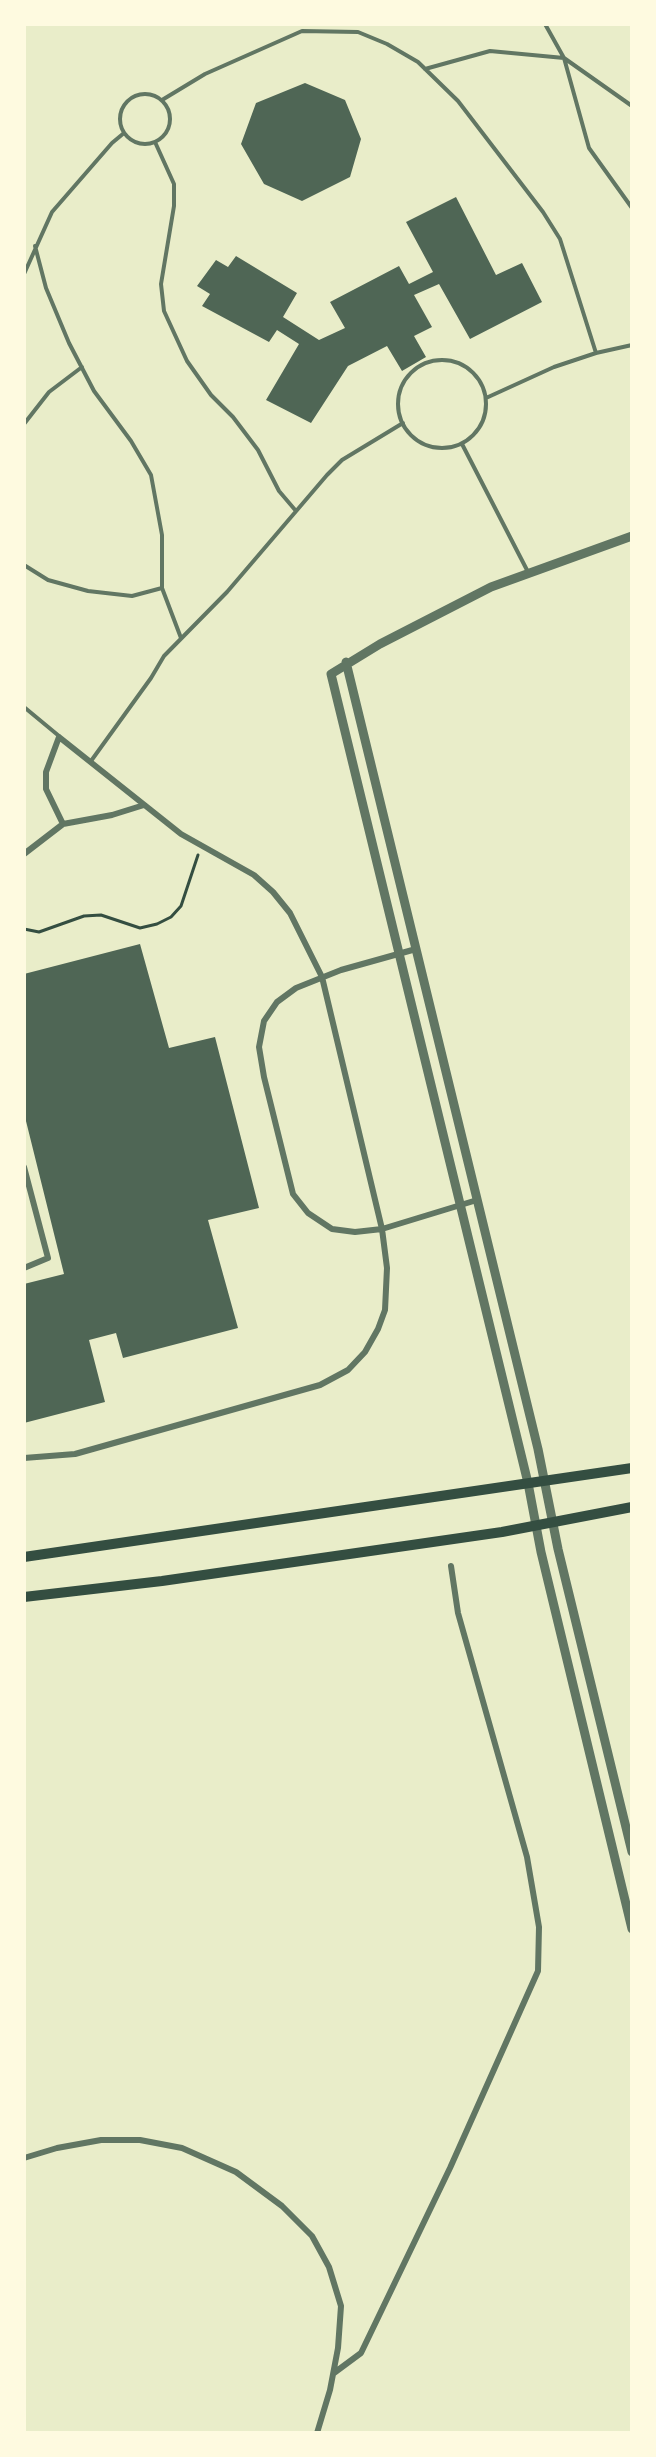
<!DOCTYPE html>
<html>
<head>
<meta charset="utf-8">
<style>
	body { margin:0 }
	#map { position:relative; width:656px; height:2457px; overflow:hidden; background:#e9edc9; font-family:Manrope,sans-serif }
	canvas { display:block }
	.frame { position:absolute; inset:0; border:26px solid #fefae0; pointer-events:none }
</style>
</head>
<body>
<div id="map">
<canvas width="656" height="2457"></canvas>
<div class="frame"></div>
</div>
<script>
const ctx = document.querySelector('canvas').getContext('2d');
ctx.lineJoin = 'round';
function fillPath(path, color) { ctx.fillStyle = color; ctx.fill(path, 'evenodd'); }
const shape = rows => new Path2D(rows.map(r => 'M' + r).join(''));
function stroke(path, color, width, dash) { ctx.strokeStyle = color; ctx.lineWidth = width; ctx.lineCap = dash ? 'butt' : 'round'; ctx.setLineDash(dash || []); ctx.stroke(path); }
fillPath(shape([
	[305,83,345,100,361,139,350,177,302,201,264,184,241,144,256,103],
	[456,197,496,275,522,263,542,302,470,339,439,284,414,295,432,327,414,336,426,357,402,371,387,346,348,366,311,423,266,400,299,344,277,330,269,342,202,306,210,294,197,286,216,260,228,267,236,256,297,293,283,317,319,340,345,328,330,302,399,266,409,284,433,272,406,222],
	[140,944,169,1048,215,1037,259,1208,208,1220,238,1328,123,1358,116,1333,89,1340,105,1402,24,1423,24,1284,64,1274,24,1113,24,974]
]), '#4f6655');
stroke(shape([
	[24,929,39,932,84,916,101,915,140,928,157,924,171,917,181,906,198,855]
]), '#344e41', 3);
stroke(shape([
	[545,24,564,58,589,148,632,208],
	[425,69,490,51,564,58,632,106],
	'120 119a25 25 0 1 1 50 0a25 25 0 1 1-50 0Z',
	[162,100,205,74,302,31,358,32,387,44,418,62,458,101,543,212,560,239,596,353],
	[155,142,174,184,174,206,161,284,164,311,187,361,211,395,233,417,258,450,279,491,296,511],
	[35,246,46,288,69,343,94,391,131,441,151,475,162,535,162,588,181,638],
	[24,274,52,212,112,143,124,133],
	'398 404a44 44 0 1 1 88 0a44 44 0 1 1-88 0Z',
	[486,398,554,367,596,353,632,345],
	[24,424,49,392,82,367],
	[462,444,528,572],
	[24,565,48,580,88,591,132,596,162,588],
	[24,707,59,736],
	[91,761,151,678,164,656,227,592,327,475,342,460,403,423]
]), '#617663', 4);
stroke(shape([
	[63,824,112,815,144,805],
	[24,854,63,824,46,789,46,772,59,737,181,834,254,875,273,892,290,913,322,977,382,1229,387,1268,385,1310,378,1329,365,1352,348,1370,320,1385,75,1454,24,1458],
	[416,949,341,970,296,988,277,1002,264,1021,259,1047,264,1077,293,1194,308,1213,332,1229,355,1232,382,1229,477,1200],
	[24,1167,48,1258,24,1268],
	[24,2158,57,2148,101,2140,140,2140,182,2148,236,2172,282,2206,312,2236,329,2267,341,2306,338,2348,330,2390,317,2433],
	[334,2373,361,2353,450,2168,538,1971,539,1927,527,1857,458,1613,451,1566]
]), '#617663', 6);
stroke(shape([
	[632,536,491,587,380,644,331,674,528,1483,541,1552,632,1929],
	[346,662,538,1449,558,1549,632,1852]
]), '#617663', 9);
stroke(shape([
	[24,1557,632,1468],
	[24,1597,162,1581,502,1532,632,1507]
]), '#344e41', 10);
</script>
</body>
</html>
